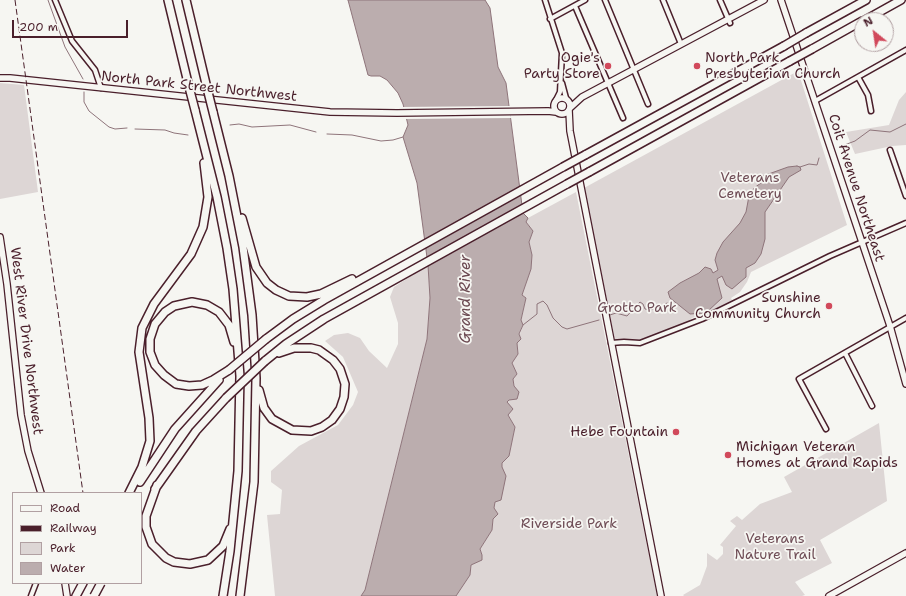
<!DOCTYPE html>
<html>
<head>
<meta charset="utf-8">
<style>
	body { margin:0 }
	#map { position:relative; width:906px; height:596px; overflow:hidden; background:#f6f6f2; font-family:"Shantell Sans",sans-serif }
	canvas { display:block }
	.legend { position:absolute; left:12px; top:492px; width:130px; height:92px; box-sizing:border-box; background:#f6f6f2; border:1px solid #b1a0a2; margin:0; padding:5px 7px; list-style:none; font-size:12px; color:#4a1f2b }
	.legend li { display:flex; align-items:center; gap:8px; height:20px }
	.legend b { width:20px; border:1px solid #b1a0a2 }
	.north { position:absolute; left:854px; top:12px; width:40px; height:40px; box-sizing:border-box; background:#f6f6f2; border:1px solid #b1a0a2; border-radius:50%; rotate:330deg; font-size:11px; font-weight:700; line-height:16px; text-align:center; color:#4a1f2b }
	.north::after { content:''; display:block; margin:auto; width:14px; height:18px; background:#d1495b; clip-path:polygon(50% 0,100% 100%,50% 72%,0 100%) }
	.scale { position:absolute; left:12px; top:20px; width:116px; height:18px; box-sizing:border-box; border:2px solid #4a1f2b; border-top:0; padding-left:5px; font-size:12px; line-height:14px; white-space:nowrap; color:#4a1f2b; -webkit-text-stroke:3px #f6f6f2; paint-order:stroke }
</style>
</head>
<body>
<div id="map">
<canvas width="906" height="596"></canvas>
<ul class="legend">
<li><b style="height:5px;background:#f6f6f2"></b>Road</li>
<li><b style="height:5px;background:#4a1f2b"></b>Railway</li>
<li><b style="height:11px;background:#ddd6d5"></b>Park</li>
<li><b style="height:11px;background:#bbadae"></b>Water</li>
</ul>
<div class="north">N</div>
<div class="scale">200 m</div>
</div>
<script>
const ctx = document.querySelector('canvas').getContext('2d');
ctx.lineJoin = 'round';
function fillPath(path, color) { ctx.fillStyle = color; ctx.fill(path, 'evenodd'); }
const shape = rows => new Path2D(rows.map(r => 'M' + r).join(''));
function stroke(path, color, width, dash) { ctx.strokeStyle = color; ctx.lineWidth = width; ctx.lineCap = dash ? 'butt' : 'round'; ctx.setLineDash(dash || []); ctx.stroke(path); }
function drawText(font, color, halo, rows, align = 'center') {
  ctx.font = font + ' "Shantell Sans",sans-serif'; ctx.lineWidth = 3.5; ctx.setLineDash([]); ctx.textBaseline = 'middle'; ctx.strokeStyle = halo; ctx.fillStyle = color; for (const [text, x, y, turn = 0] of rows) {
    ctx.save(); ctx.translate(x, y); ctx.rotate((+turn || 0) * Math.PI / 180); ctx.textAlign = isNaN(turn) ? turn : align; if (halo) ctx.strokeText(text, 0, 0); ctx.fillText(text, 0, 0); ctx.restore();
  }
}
fillPath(shape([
	[798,71,847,225,751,272,747,282,740,292,731,298,732,300,711,311,692,318,686,323,638,341,625,339,615,340,584,188],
	[0,83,24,85,38,192,0,199],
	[906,92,906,145,892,146,855,154,846,132,889,125,899,100],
	[576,192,657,596,456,596,470,575,471,565,482,555,480,549,492,530,494,508,502,463,509,456,515,427,508,415,507,402,514,386,513,379,517,374,512,363,518,354,517,343,523,325,521,321,526,298,522,295,531,268,532,255,529,242,533,231,526,222,528,218],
	[428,265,430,298,427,339,365,590,361,596,275,596,267,515,280,514,282,490,271,482,271,471,299,446,338,425,353,405,358,392,343,357,325,341,334,335,348,333,360,338,369,351,387,368,398,344,398,323,390,297,394,287],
	[879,423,887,501,820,540,832,563,795,582,805,595,802,596,684,596,683,595,700,585,707,566,707,553,717,560,723,554,723,547,720,545,736,526,730,521,737,516,742,520,760,504,792,492,784,477]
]), '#ddd6d5');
const water = shape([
	[348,0,485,0,490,8,498,67,506,83,523,213,528,218,526,222,533,231,529,242,532,255,531,269,522,295,526,298,521,320,523,325,519,334,521,339,517,343,518,354,512,363,517,374,513,379,514,386,519,392,517,399,509,400,507,402,513,409,508,415,515,427,509,456,502,463,502,467,506,476,501,500,495,502,494,508,498,514,493,519,492,530,480,549,482,555,482,560,471,565,470,575,456,596,361,596,365,590,427,339,430,298,428,265,417,183,403,137,408,125,403,104,398,93,387,80,380,76,371,76,368,75,348,0],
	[797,166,800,167,801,170,789,177,765,212,765,239,761,254,755,263,746,268,746,277,732,289,726,285,722,276,717,279,722,298,708,311,704,313,690,314,670,298,668,292,680,283,699,273,705,267,711,269,713,273,718,270,715,260,717,253,723,242,740,223,746,212,749,196,754,188,761,183,763,176,788,167,797,166]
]);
fillPath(water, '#bbadae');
stroke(water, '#8e747a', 1);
fillPath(shape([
	[510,106,511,118,404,119,401,107]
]), '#f6f6f2');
stroke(shape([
	[48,0,65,47,83,79],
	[84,92,84,102,89,111,109,127,115,129,127,128],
	[230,125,239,124,252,127,290,125,316,132],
	[135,129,165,130,174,133,188,135],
	[327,134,352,135,381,141,393,140,403,137],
	[839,147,855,141,870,130,890,132,906,124],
	[800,167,809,164,817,165,819,158],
	[610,315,616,313,627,316,640,302,643,304,645,309,650,310,661,307,667,303],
	[523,325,537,314,537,304,543,301,547,305,553,318,562,327,567,329,599,320]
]), '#8e747a', 1);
const street = shape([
	[55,0,72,41,95,70,101,88],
	[545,0,562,53,560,92,556,100],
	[605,0,648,104],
	[663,0,681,44],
	[720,0,730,23],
	[575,6,623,118],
	[550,19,585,0],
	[858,77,868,95,871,111],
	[562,83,566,98],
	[815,101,906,50],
	[890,150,906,196],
	[611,343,624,342,640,343,702,319,830,256,906,223],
	[845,353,872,406],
	[826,429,799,379,906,318],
	[31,596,36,583]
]);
const secondary = shape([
	[781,0,890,326,906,384],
	[0,78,10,78,330,112,397,113,548,111,556,112],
	'554 106a8 8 0 1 1 16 0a8 8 0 1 1-16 0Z',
	[570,108,582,97,764,0],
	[569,110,570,131,661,596],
	[0,237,7,284,21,415,28,451,41,493],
	[65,583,67,596],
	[829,596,906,553]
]);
const highway = shape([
	[168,0,189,87],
	[186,0,207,88],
	[865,20,901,0],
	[806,33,866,0],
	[812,49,862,21],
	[195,110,217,197,227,248,233,289,240,376,238,471,230,551,223,596],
	[213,112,229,176,243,247,252,315,256,378,254,482,240,596],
	[585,155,784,46],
	[589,172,790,61],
	[242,218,256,267,267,283,276,290,289,296,307,297,321,294,352,279],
	[266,339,293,319,324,300,563,167],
	[265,361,286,344,324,319,567,184],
	[229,370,213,380,202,385,189,386,176,384,164,375,155,365,150,352,150,339,155,324,165,312,174,306,192,302,207,305,219,312,229,325,234,342],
	[259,390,264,408,272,419,292,430,311,431,322,427,332,420,340,409,344,397,345,384,340,369,333,360,319,350,311,348,294,348,279,353],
	[140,482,175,429,219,380],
	[157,485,146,516,146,527,152,544,166,558,174,562,190,564,208,560,223,546,230,529],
	[155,489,196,431,226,398],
	[129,493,142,467,150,441,149,418,139,352,142,328,154,304,191,254,203,227,208,197,204,163],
	[76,596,83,583]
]);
stroke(street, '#4a1f2b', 7);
stroke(secondary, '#4a1f2b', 8);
stroke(highway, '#4a1f2b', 10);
stroke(street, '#f6f6f2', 4);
stroke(secondary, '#f6f6f2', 5.5);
stroke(highway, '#f6f6f2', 7);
stroke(shape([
	[15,0,83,493],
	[96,583,98,596]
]), '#4a1f2b', 1, [6, 3]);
const highwayBridge = shape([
	[784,46,806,33],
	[790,61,812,49],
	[189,87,195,110],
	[207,88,213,112],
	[563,167,585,155],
	[567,184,589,172],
	[229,370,266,339],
	[226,398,265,361],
	[94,596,101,583]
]);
stroke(highwayBridge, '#4a1f2b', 10, []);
stroke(highwayBridge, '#f6f6f2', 7);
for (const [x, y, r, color] of [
	[608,66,4,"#d1495b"],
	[697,66,4,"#d1495b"],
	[829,306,4,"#d1495b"],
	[676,432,4,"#d1495b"],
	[728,455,4,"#d1495b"]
]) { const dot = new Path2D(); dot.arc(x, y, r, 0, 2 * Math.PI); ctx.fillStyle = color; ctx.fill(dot); stroke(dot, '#f6f6f2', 1.5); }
drawText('14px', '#4a1f2b', '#f6f6f2', [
	["Ogie's",600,58],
	["Party Store",600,74],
	["North Park",705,58,"left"],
	["Presbyterian Church",705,74,"left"],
	["Sunshine",821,298],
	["Community Church",821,314],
	["Hebe Fountain",668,432],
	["Michigan Veteran",736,447,"left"],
	["Homes at Grand Rapids",736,463,"left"]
], 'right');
drawText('14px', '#4a1f2b', '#f6f6f2', [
	["North Park Street Northwest",199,87,6],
	["Coit Avenue Northeast",856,188,72],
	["West River Drive Northwest",26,341,83]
]);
drawText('14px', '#6f4d56', '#f6f6f2', [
	["Veterans",750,178],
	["Cemetery",750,194],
	["Grotto Park",637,308],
	["Riverside Park",569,524],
	["Veterans",775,539],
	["Nature Trail",775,555]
]);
drawText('italic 15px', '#6c4a52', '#f6f6f2', [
	["Grand River",466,299,-90]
]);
</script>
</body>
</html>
